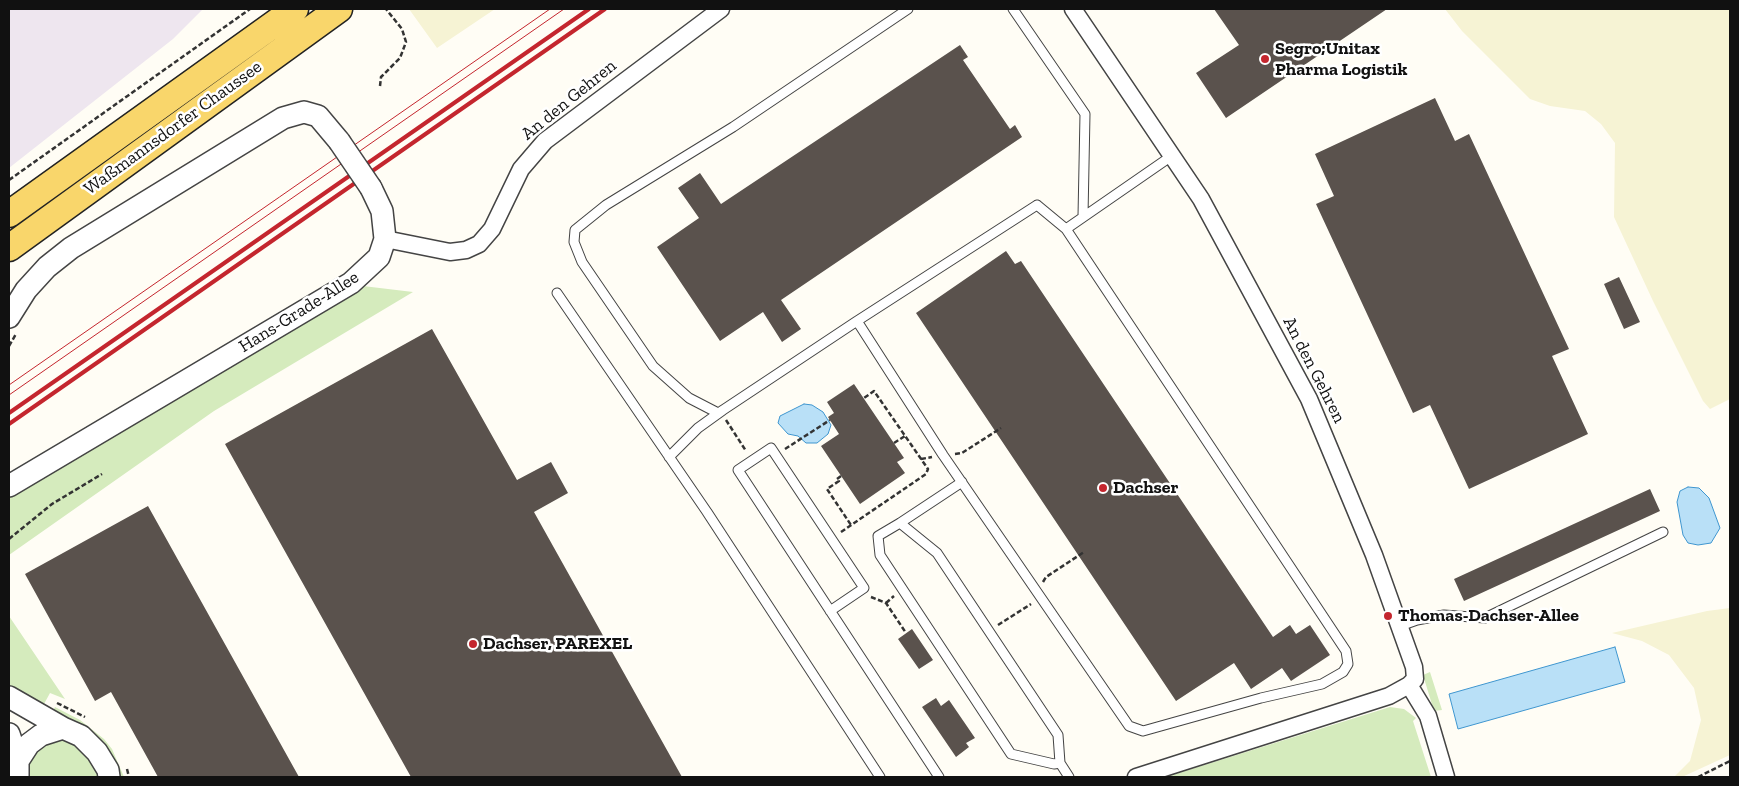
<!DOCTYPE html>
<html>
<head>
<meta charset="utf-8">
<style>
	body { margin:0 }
	#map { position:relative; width:1739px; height:786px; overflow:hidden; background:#fffdf5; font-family:"Zilla Slab",serif }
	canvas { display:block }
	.frame { position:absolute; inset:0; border:10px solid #111; pointer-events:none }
</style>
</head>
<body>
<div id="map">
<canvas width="1739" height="786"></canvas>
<div class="frame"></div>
</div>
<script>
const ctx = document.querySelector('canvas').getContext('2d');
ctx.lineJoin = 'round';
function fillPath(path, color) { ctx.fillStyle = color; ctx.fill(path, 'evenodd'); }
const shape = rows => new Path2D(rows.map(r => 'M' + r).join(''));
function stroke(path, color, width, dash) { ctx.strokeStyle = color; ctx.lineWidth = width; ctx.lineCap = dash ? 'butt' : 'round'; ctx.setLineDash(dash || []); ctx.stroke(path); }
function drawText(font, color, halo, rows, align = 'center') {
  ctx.font = font + ' "Zilla Slab",serif'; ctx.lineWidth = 5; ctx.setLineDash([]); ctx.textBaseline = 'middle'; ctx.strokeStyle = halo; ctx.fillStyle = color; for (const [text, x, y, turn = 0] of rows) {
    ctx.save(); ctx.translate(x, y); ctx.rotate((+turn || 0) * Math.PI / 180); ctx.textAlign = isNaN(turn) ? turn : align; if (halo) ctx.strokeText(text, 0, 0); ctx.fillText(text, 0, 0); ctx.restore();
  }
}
fillPath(shape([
	[9,9,203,9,173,39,9,168]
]), '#eee6ef');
fillPath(shape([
	[409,9,495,9,437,48],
	[1445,9,1730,9,1730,399,1710,409,1703,401,1653,301,1614,217,1615,143,1601,124,1585,111,1550,106,1530,99,1462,31],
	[1730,608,1730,755,1682,777,1674,777,1690,761,1701,720,1694,688,1669,655,1642,641,1612,633,1707,611]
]), '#f6f3d4');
fillPath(shape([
	[363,286,413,292,214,411,9,555,9,495],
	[9,616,65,699,50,693,44,704,9,689],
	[1430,672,1442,710,1434,711,1423,675],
	[55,707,80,720,104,739,112,749,124,777,120,777,117,769,53,711],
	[1390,707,1404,709,1416,718,1413,721,1431,777,1166,777],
	[56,739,71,741,82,749,95,766,99,777,27,777,26,764,36,746]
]), '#d5ebbd');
const water = shape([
	[804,404,812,405,823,412,831,425,828,434,817,443,806,443,798,436,788,434,778,423,780,416,804,404],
	[1688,487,1699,488,1709,498,1720,528,1711,543,1698,545,1688,543,1683,535,1677,502,1680,491,1688,487],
	[1615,647,1625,682,1458,729,1449,694,1615,647]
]);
fillPath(water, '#b9e0f7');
stroke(water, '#3f96cf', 1);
fillPath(shape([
	[1214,9,1387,9,1226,118,1196,73,1239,45],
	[960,45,968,57,963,60,1010,129,1015,125,1022,137,781,300,801,329,782,342,763,312,720,341,657,247,699,218,678,188,700,173,721,204],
	[1435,98,1455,141,1469,134,1569,349,1552,356,1588,434,1469,489,1430,405,1413,413,1316,204,1334,196,1315,154],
	[1006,251,1015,264,1021,261,1273,637,1290,625,1296,634,1310,625,1330,655,1291,681,1282,668,1251,689,1234,663,1176,701,916,313],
	[1619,277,1640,322,1624,329,1604,284],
	[432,329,517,480,551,462,568,493,534,512,682,777,411,777,225,444],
	[854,384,904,458,897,462,905,473,860,504,821,446,839,434,828,417,834,413,827,402],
	[1650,489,1660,511,1464,601,1454,579],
	[148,506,299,777,158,777,111,692,95,701,25,574],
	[912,629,933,660,919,669,898,639],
	[936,698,941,706,949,700,975,738,966,743,969,747,956,757,922,707]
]), '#5a524d');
const service = shape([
	[1013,9,1085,114,1083,216],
	[1037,205,1066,229,1346,651,1348,664,1343,672,1322,684,1261,698,1143,731,1129,726,943,455,857,321,1037,205],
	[1066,229,1173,155],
	[557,293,707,512,880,777],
	[718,413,689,398,653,366,582,262,574,242,575,230,606,205,733,127,908,9],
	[669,457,698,428,723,410,857,321],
	[900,523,937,553,1058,735,1060,763,1054,764,1011,754,880,555,878,536,900,523],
	[900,523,962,482],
	[830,611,864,588,771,448,738,470,939,777],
	[1400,626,1417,620,1444,615,1485,618,1663,532],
	[1060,763,1069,777]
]);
const minor = shape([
	[1073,9,1201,199,1309,399,1374,555,1414,667,1415,679,1409,685,1389,696,1136,777],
	[385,239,450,252,466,250,479,244,492,229,521,169,545,141,721,9],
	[1409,685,1428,716,1446,777]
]);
const tertiary = shape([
	[9,317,26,290,47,267,71,248,283,118,304,112,318,116,339,141],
	[9,486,351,283,379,257,385,239,382,211,371,188],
	[9,697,63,728],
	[9,734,18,761],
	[18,777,18,761,29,744,41,735,63,728,81,736,97,752,108,770,109,777]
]);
const primary = shape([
	[9,214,295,9],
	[9,248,339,9]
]);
stroke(service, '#444', 11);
stroke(minor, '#444', 19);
stroke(tertiary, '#444', 24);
stroke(primary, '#222', 29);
stroke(shape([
	[380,86,381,77,400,58,406,42,402,29,386,9],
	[9,180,250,9],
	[9,346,16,334],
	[726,420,746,451],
	[894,443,905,436],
	[785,449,830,420],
	[955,454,962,453,1001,428],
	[921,459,932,457],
	[841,476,837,479,839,481,827,489,851,525],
	[841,532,926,474,928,469,874,391,864,398],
	[9,539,52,504,102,474],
	[1043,582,1046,577,1084,552],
	[871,597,886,603,906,633],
	[886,603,894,596],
	[998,625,1031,604],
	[57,703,85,717],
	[127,769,129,777],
	[1698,777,1730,761]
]), '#333', 2.5, [5, 2.5]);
stroke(service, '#fff', 9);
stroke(minor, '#fff', 16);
stroke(tertiary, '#fff', 21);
stroke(primary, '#f9d66b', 26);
stroke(shape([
	[9,385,550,9],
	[9,395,564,9]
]), '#c4262e', 1);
stroke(shape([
	[9,413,589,9],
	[9,424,605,9]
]), '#c4262e', 4);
const tertiaryBridge = shape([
	[339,141,371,188]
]);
stroke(tertiaryBridge, '#444', 24, []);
stroke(tertiaryBridge, '#fff', 21);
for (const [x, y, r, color] of [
	[1265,59,5,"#c4262e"],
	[1103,488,5,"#c4262e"],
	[1388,616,5,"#c4262e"],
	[473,644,5,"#c4262e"]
]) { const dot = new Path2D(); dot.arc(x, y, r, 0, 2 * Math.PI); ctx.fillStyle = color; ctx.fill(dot); stroke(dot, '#fff', 2); }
drawText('bold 18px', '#111', '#fff', [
	["Segro;Unitax",1275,49],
	["Pharma Logistik",1275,70],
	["Dachser",1113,488],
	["Thomas-Dachser-Allee",1398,616],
	["Dachser, PAREXEL",483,644]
], 'left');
drawText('18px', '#111', '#fff', [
	["An den Gehren",569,100,-39],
	["Waßmannsdorfer Chaussee",173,128,-36],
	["Hans-Grade-Allee",299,312,-32],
	["An den Gehren",1314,370,63]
]);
</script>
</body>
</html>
